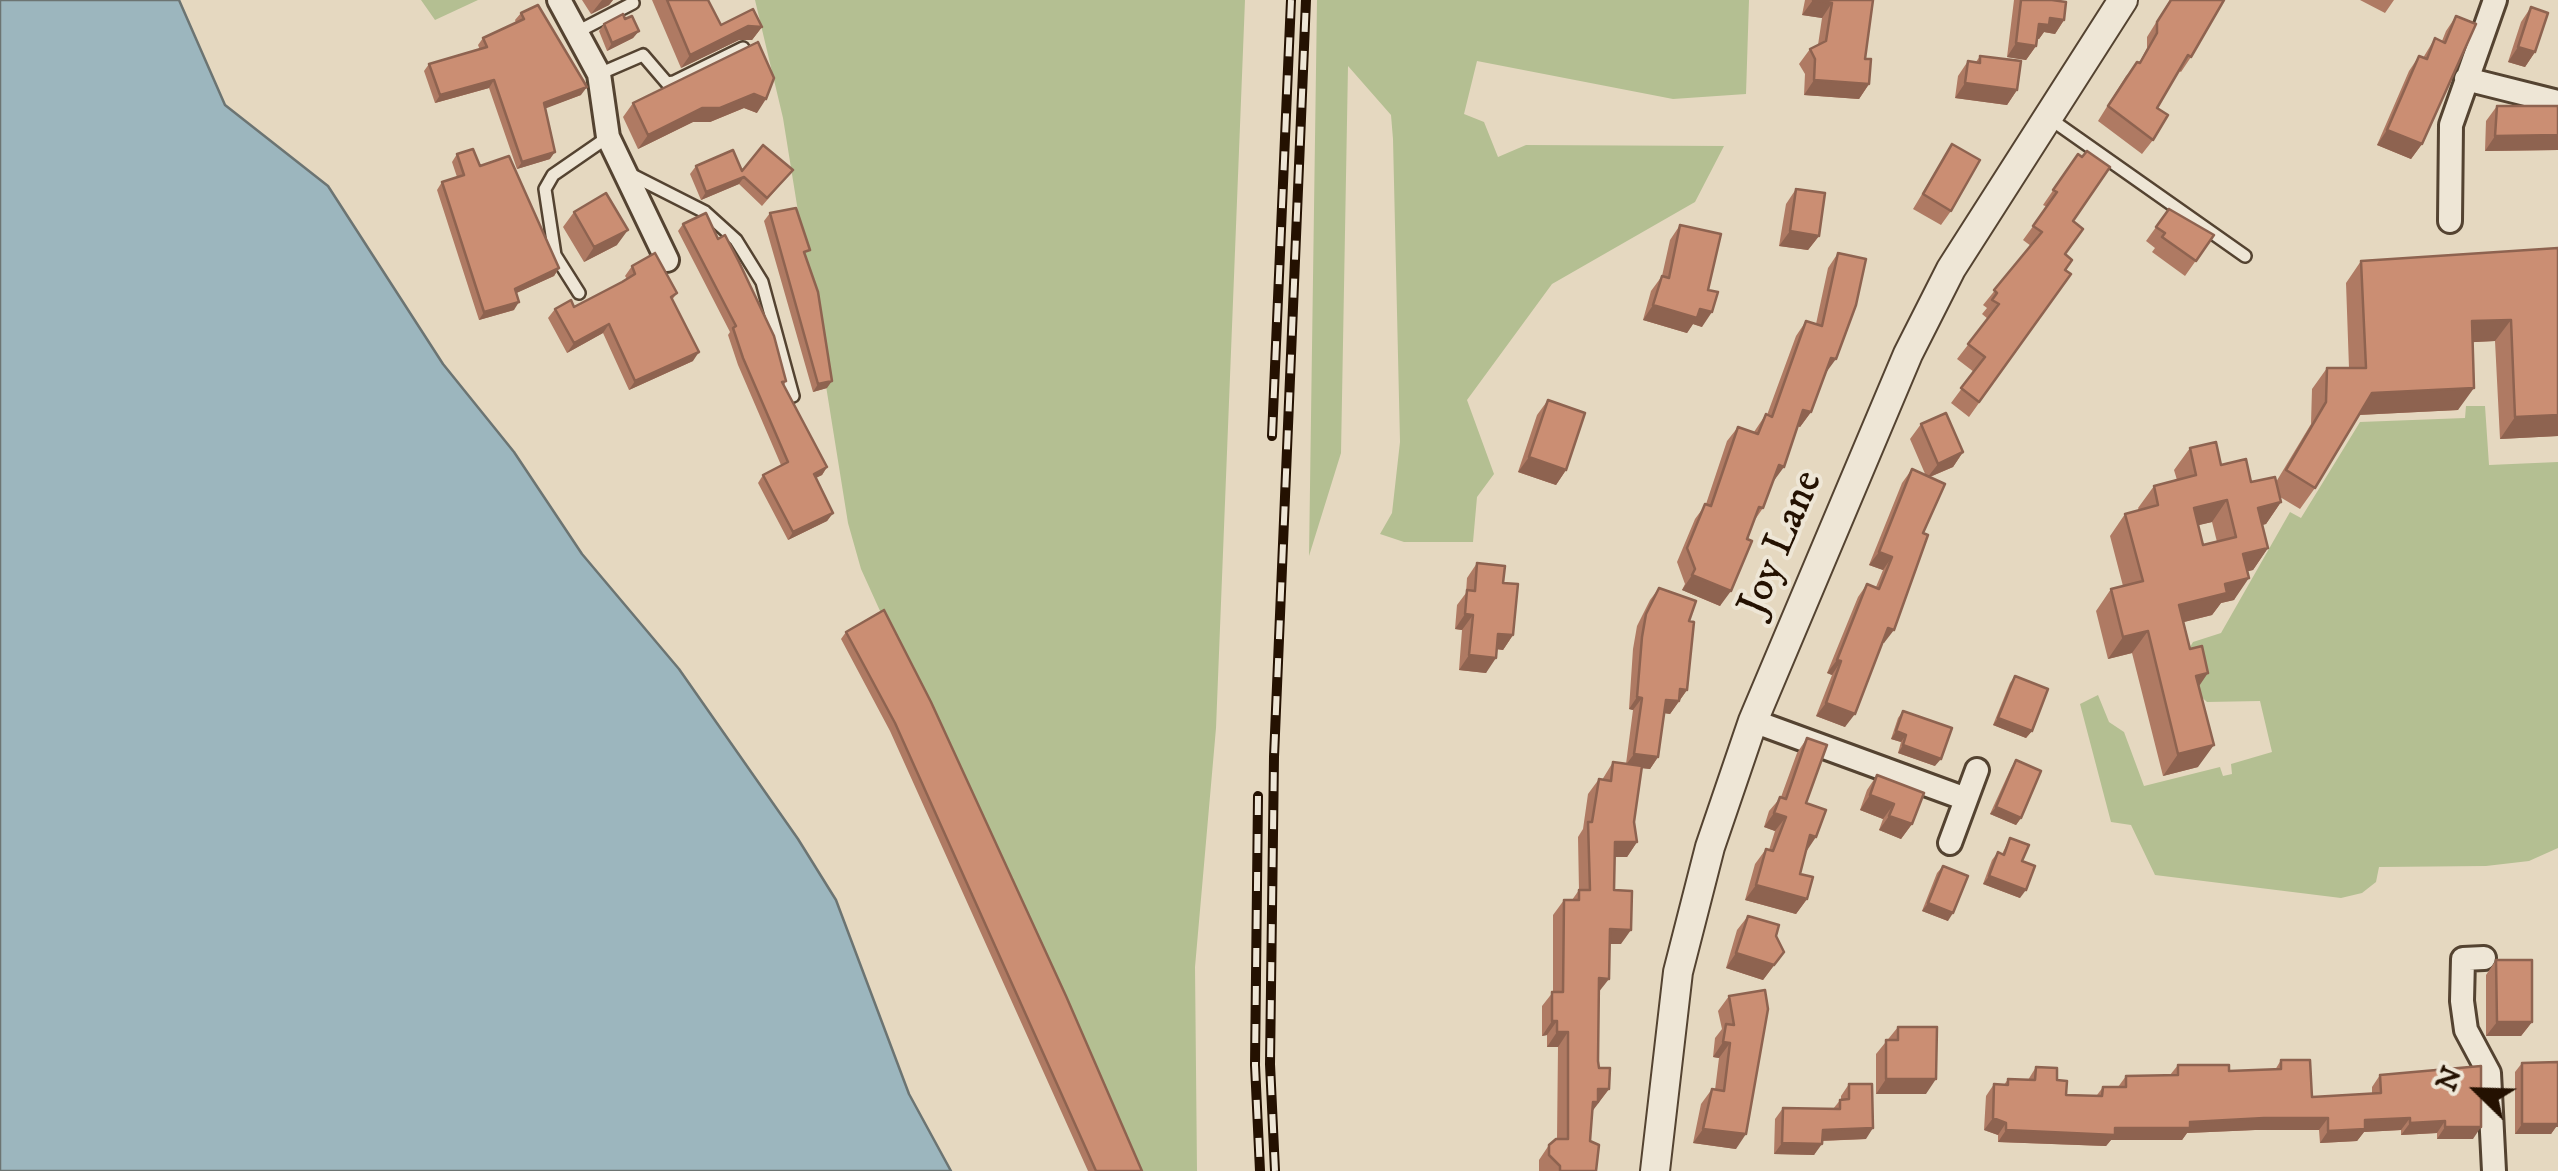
<!DOCTYPE html>
<html>
<head>
<meta charset="utf-8">
<style>
	body { margin:0 }
	#map { position:relative; width:2558px; height:1171px; overflow:hidden; background:#e5d8c0; font-family:"IM FELL DW Pica",serif }
	canvas { display:block }
	.north { position:absolute; left:2428px; top:1041px; width:100px; height:100px; -webkit-text-stroke:8px #eee6d6; paint-order:stroke; rotate:293deg; font-size:28px; font-weight:700; line-height:40px; text-align:center; color:#241101 }
	.north::after { content:''; display:block; margin:auto; width:35px; height:45px; background:#241101; clip-path:polygon(50% 0,100% 100%,50% 72%,0 100%) }
</style>
</head>
<body>
<div id="map">
<canvas width="2558" height="1171"></canvas>
<div class="north">N</div>
</div>
<script>
const ctx = document.querySelector('canvas').getContext('2d');
ctx.lineJoin = 'round';
function fillPath(path, color) { ctx.fillStyle = color; ctx.fill(path, 'evenodd'); }
const shape = rows => new Path2D(rows.map(r => 'M' + r).join(''));
function stroke(path, color, width, dash) { ctx.strokeStyle = color; ctx.lineWidth = width; ctx.lineCap = dash ? 'butt' : 'round'; ctx.setLineDash(dash || []); ctx.stroke(path); }
function drawText(font, color, halo, rows, align = 'center') {
  ctx.font = font + ' "IM FELL DW Pica",serif'; ctx.lineWidth = 8; ctx.setLineDash([]); ctx.textBaseline = 'middle'; ctx.strokeStyle = halo; ctx.fillStyle = color; for (const [text, x, y, turn = 0] of rows) {
    ctx.save(); ctx.translate(x, y); ctx.rotate((+turn || 0) * Math.PI / 180); ctx.textAlign = isNaN(turn) ? turn : align; if (halo) ctx.strokeText(text, 0, 0); ctx.fillText(text, 0, 0); ctx.restore();
  }
}
fillPath(shape([
	[421,0,478,0,435,20],
	[755,0,1245,0,1216,728,1195,967,1197,1171,1134,1171,861,569,848,523,783,118],
	[1317,0,1749,0,1746,94,1673,99,1477,61,1464,114,1484,122,1498,157,1526,145,1724,146,1695,202,1552,284,1467,400,1494,474,1477,497,1473,542,1404,542,1380,534,1392,513,1400,442,1393,139,1391,115,1348,66,1341,453,1309,556],
	[2466,406,2485,406,2489,465,2558,462,2558,848,2529,861,2486,866,2379,867,2376,882,2362,893,2341,898,2155,875,2131,825,2111,822,2080,704,2098,695,2109,722,2124,732,2144,786,2220,767,2223,776,2232,774,2231,764,2272,752,2260,701,2207,702,2198,694,2189,649,2193,642,2221,633,2290,512,2301,518,2360,422,2465,418]
]), '#b4bf92');
const water = shape([
	[0,0,179,0,225,105,328,186,443,364,514,452,582,554,679,669,798,839,836,900,909,1094,951,1171,0,1171,0,0]
]);
fillPath(water, '#9cb6be');
stroke(water, '#6c7472', 2.5);
const service = shape([
	[577,32,633,3],
	[599,74,643,55,667,83,674,82,743,48],
	[2049,118,2245,256],
	[630,174,705,212,736,240,762,282,793,396],
	[579,293,555,255,545,189,553,175,608,137]
]);
const minor = shape([
	[559,0,599,74,608,137,667,260],
	[2466,79,2558,102],
	[2450,221,2451,125,2495,0],
	[1753,721,1966,799],
	[1950,843,1977,770],
	[2484,958,2463,959,2462,1001,2466,1030,2489,1073,2494,1171]
]);
const tertiary = shape([
	[1655,1171,1678,972,1710,847,1753,721,1908,354,1951,269,2123,0]
]);
stroke(service, '#544331', 16);
stroke(minor, '#544331', 28);
stroke(tertiary, '#544331', 32);
stroke(service, '#eee6d6', 11);
stroke(minor, '#eee6d6', 22);
stroke(tertiary, '#eee6d6', 28);
const rail = shape([
	[1272,436,1291,0],
	[1258,796,1255,1065,1260,1171],
	[1275,1171,1270,1064,1274,757,1306,0]
]);
stroke(rail, '#241101', 10);
stroke(rail, '#eee6d6', 6, [19]);
fillPath(shape([
	[582,0,613,0,609,5,591,14],
	[652,0,708,0,721,25,762,27,752,40,739,40,681,68],
	[1805,0,1873,0,1865,59,1869,84,1859,99,1804,95,1805,74,1799,64,1810,49,1818,45,1822,18,1802,15],
	[2014,0,2052,0,2064,20,2055,34,2044,32,2039,39,2037,39,2036,46,2026,60,2007,57],
	[2170,0,2224,0,2191,57,2181,72,2179,71,2157,108,2153,140,2142,154,2098,121,2126,76,2139,63,2147,48,2147,37],
	[2360,0,2394,0,2385,13],
	[2531,7,2535,52,2525,67,2508,62,2521,22],
	[521,13,581,95,545,108,550,159,517,169,489,88,435,103,424,71,429,64,480,50,478,45,483,38,516,23,515,20],
	[2456,16,2422,144,2411,159,2377,145,2409,71,2419,56,2423,58,2435,38,2442,41,2446,31],
	[625,19,639,31,633,38,607,51,599,31,604,24],
	[758,42,757,113,744,108,710,122,693,122,638,149,623,117,633,103],
	[1980,56,2017,90,2007,105,1955,98,1958,76,1968,61,1976,62],
	[2497,106,2558,106,2558,150,2485,151,2486,121],
	[1952,144,1951,211,1941,225,1913,209],
	[457,154,480,166,559,268,554,276,516,293,514,310,479,320,437,190,442,182,457,177,452,162],
	[2078,154,2073,221,2065,254,2065,270,2071,274,1969,417,1951,403,1974,372,1957,359,1988,319,1982,314,1987,308,1983,305,2031,246,2023,240,2047,207,2043,205],
	[696,166,742,171,793,170,762,206,739,184,701,200,690,174],
	[1796,189,1819,236,1808,250,1779,246,1786,204],
	[2169,209,2214,235,2185,276,2152,252,2155,248,2146,241],
	[574,212,617,245,584,262,563,227],
	[770,213,827,388,813,392,764,221],
	[683,224,786,381,784,385,827,467,822,475,816,478,833,513,827,521,788,540,758,483,763,475,781,465,738,365,728,335,730,332,678,231],
	[1680,225,1708,290,1702,327,1693,324,1687,333,1643,320,1651,291,1662,276,1670,240],
	[2558,248,2558,436,2500,439,2495,341,2472,342,2458,410,2359,415,2315,488,2300,509,2280,497,2281,502,2266,524,2262,525,2268,548,2253,570,2248,571,2234,600,2221,603,2212,615,2184,622,2199,686,2198,767,2163,776,2132,653,2108,659,2096,611,2111,589,2123,586,2110,536,2125,514,2139,510,2138,508,2154,486,2177,480,2174,470,2190,448,2251,482,2276,482,2311,424,2312,389,2327,368,2349,368,2346,283,2361,261],
	[2212,522,2217,542,2203,545,2198,525],
	[1838,253,1825,374,1811,412,1800,427,1798,426,1773,482,1763,508,1754,521,1720,606,1682,590,1685,584,1677,562,1695,519,1706,504,1727,441,1738,427,1754,432,1766,414,1767,415,1796,336,1806,321,1816,324,1828,268],
	[632,266,677,293,672,300,693,361,629,390,603,333,567,353,548,318,555,309,574,307,627,279,625,276],
	[1548,400,1566,470,1556,485,1518,472,1537,415],
	[1921,424,1963,452,1953,467,1930,477,1923,533,1884,643,1882,642,1845,727,1816,716,1832,675,1827,673,1858,597,1867,584,1876,587,1883,570,1869,565,1902,483,1912,469,1926,476,1910,439],
	[1477,563,1503,583,1513,635,1503,650,1497,649,1486,673,1459,670,1462,630,1455,629,1457,605,1466,593,1467,578],
	[1659,588,1689,621,1687,690,1670,714,1664,713,1658,757,1650,769,1641,768,1634,822,1637,842,1627,857,1615,857,1614,890,1621,944,1609,944,1598,993,1598,1061,1599,1068,1609,1089,1592,1111,1590,1141,1596,1171,1539,1171,1539,1160,1549,1145,1557,1139,1558,1047,1547,1047,1547,1035,1542,1036,1542,1006,1553,992,1553,915,1564,900,1572,900,1579,890,1578,837,1583,829,1588,794,1599,779,1602,780,1613,762,1626,764,1633,710,1629,709,1633,649,1637,626,1650,600],
	[846,632,1142,1171,1088,1171,890,731,841,639],
	[2015,676,2032,731,2026,738,1993,725,2010,683],
	[1903,711,1935,766,1898,753,1901,742,1891,739,1898,718],
	[1807,738,1805,852,1800,874,1807,899,1796,914,1745,900,1755,864,1766,849,1769,850,1775,831,1764,827,1769,811,1781,797,1797,753],
	[2016,760,2021,818,2016,825,1990,814,2011,768],
	[1877,775,1912,824,1901,839,1879,830,1883,819,1860,810,1867,790],
	[2010,838,2022,861,2020,898,1983,884,1992,860,1998,852,2002,854],
	[1943,866,1948,921,1922,911,1937,873],
	[1748,916,1776,936,1784,952,1763,980,1726,968,1737,930],
	[2496,960,2532,1022,2521,1036,2486,1036,2486,975],
	[1765,990,1736,1149,1693,1143,1701,1104,1712,1089,1715,1090,1719,1058,1713,1057,1715,1038,1722,1029,1718,1011,1729,996],
	[1898,1027,1926,1094,1876,1094,1876,1054],
	[2281,1060,2312,1097,2372,1093,2372,1087,2380,1075,2473,1139,2437,1139,2437,1133,2401,1135,2401,1130,2364,1132,2357,1141,2320,1143,2319,1130,2255,1130,2187,1133,2182,1140,2111,1140,2106,1146,1998,1142,1998,1135,1984,1130,1986,1096,1994,1084,2004,1085,2008,1079,2028,1080,2036,1067,2057,1080,2066,1095,2097,1095,2103,1087,2118,1087,2126,1076,2170,1075,2178,1065,2229,1071,2275,1070],
	[2522,1063,2556,1127,2551,1134,2515,1134,2515,1072],
	[1849,1084,1866,1139,1822,1141,1814,1155,1774,1154,1775,1119,1783,1108,1833,1109,1841,1099,1841,1096]
]), '#af7a63');
fillPath(shape([
	[602,0,613,0,609,5,591,14],
	[1813,0,1832,3,1822,18,1802,15],
	[2050,18,2064,20,2055,34,2044,32,2039,39,2029,38,2039,24],
	[748,26,762,27,752,40,739,40,681,68,690,55],
	[639,31,633,38,607,51,612,43],
	[2016,43,2036,46,2026,60,2007,57],
	[2518,47,2535,52,2525,67,2508,62],
	[494,80,489,88,435,103,440,95],
	[1814,80,1869,84,1859,99,1804,95],
	[1965,83,2017,90,2007,105,1955,98],
	[587,87,581,95,539,111,544,103],
	[754,94,766,99,757,113,744,108,710,122,693,122,638,149,648,135,702,108],
	[2387,130,2422,144,2411,159,2377,145],
	[2558,135,2558,150,2485,151,2495,136],
	[555,152,550,159,517,169,522,162],
	[744,177,739,184,701,200,706,192],
	[628,230,617,245,584,262,594,247],
	[1790,231,1819,236,1808,250,1779,246],
	[559,268,554,276,510,296,515,289],
	[519,302,514,310,479,320,484,312],
	[1653,305,1700,309,1712,312,1702,327,1693,324,1687,333,1643,320],
	[2511,320,2495,341,2457,343,2472,321],
	[609,324,603,333,567,353,574,343],
	[699,352,693,361,629,390,635,381],
	[1831,358,1836,359,1825,374],
	[832,381,827,388,813,392,818,384],
	[2474,388,2458,410,2357,415,2372,393],
	[1803,410,1811,412,1800,427,1793,424],
	[2558,415,2558,436,2500,439,2515,417],
	[1963,452,1953,467,1927,478,1938,464],
	[1529,457,1566,470,1556,485,1518,472],
	[1779,465,1784,467,1773,482],
	[827,467,822,475,809,481,814,474],
	[2227,500,2212,522,2179,530,2194,508],
	[2281,502,2266,524,2243,530,2258,508],
	[833,513,827,521,788,540,793,532],
	[2268,548,2253,570,2228,576,2243,554],
	[1879,552,1892,557,1883,570,1869,565],
	[1692,575,1731,591,1720,606,1682,590],
	[2249,578,2234,600,2221,603,2212,615,2164,627,2179,605,2225,584],
	[1465,614,1473,615,1462,630,1455,629],
	[1888,628,1894,630,1884,643,1878,641],
	[2148,631,2132,653,2108,659,2123,637],
	[1498,634,1513,635,1503,650,1488,648],
	[1469,655,1496,658,1486,673,1459,670],
	[1837,660,1841,661,1832,675,1827,673],
	[2208,673,2193,695,2196,676],
	[1680,689,1687,690,1670,714,1657,712,1666,700],
	[1637,697,1642,698,1633,710,1629,709],
	[1826,703,1855,714,1845,727,1816,716],
	[1998,718,2032,731,2026,738,1993,725],
	[1896,731,1906,735,1901,742,1891,739],
	[1903,745,1941,759,1935,766,1898,753],
	[2214,745,2198,767,2163,776,2178,754],
	[1634,754,1658,757,1650,769,1625,766],
	[1870,795,1894,804,1883,819,1860,810],
	[1996,807,2021,818,2016,825,1990,814],
	[1774,813,1786,817,1775,831,1764,827],
	[1889,816,1912,824,1901,839,1879,830],
	[1810,835,1816,837,1806,852],
	[1615,842,1637,842,1627,857,1604,857],
	[1989,876,2026,890,2020,898,1983,884],
	[1756,885,1807,899,1796,914,1745,900],
	[1928,903,1953,913,1948,921,1922,911],
	[1610,929,1631,930,1621,944,1599,944],
	[1784,952,1763,980,1726,968,1736,953],
	[1599,978,1609,979,1598,993],
	[1552,1021,1557,1021,1547,1035,1542,1036],
	[2497,1022,2532,1022,2521,1036,2486,1036],
	[1557,1032,1568,1032,1558,1047,1547,1047],
	[1723,1042,1730,1043,1719,1058,1713,1057],
	[1886,1079,1936,1079,1926,1094,1876,1094],
	[1598,1089,1609,1089,1588,1117],
	[2558,1117,2558,1127,2556,1127,2551,1134,2515,1134,2522,1124],
	[1993,1118,2006,1123,1998,1135,1984,1130],
	[2264,1118,2328,1118,2319,1130,2255,1130,2187,1133,2182,1140,2111,1140,2106,1146,1998,1142,2006,1130],
	[2410,1118,2401,1130,2364,1132,2357,1141,2320,1143,2328,1131,2365,1120],
	[2445,1121,2437,1133,2401,1135,2410,1123],
	[2445,1127,2481,1127,2473,1139,2437,1139],
	[1873,1128,1866,1139,1815,1141,1823,1130],
	[1703,1129,1746,1134,1736,1149,1693,1143],
	[1782,1143,1822,1144,1814,1155,1774,1154]
]), '#8e6350');
const building = shape([
	[667,0,708,0,721,25,753,9,762,27,748,26,690,55,667,0],
	[1813,0,1873,0,1865,59,1871,59,1869,84,1814,80,1815,59,1810,49,1826,41,1832,3,1813,0],
	[2021,0,2052,0,2066,2,2064,20,2050,18,2049,25,2039,24,2036,46,2016,43,2021,0],
	[2171,0,2224,0,2191,57,2188,55,2157,108,2168,115,2153,140,2108,106,2137,62,2140,63,2157,33,2157,22,2171,0],
	[538,5,587,87,544,103,555,152,522,162,494,80,440,95,429,64,487,47,483,38,524,19,521,13,538,5],
	[2531,7,2548,13,2535,52,2518,47,2531,7],
	[623,14,625,19,632,16,639,31,612,43,604,24,623,14],
	[2456,16,2476,24,2422,144,2387,130,2419,56,2427,59,2435,38,2445,43,2456,16],
	[758,42,774,78,766,99,754,94,720,108,702,108,648,135,633,103,758,42],
	[1980,56,2021,61,2017,90,1965,83,1968,61,1980,63,1980,56],
	[2497,106,2558,106,2558,135,2495,136,2497,106],
	[1952,144,1980,160,1951,211,1923,194,1952,144],
	[763,145,793,170,767,198,744,177,706,192,696,166,733,150,742,171,763,145],
	[473,149,480,166,509,156,559,268,515,289,519,302,484,312,442,182,464,175,457,154,473,149],
	[2087,151,2110,167,2073,221,2083,229,2065,254,2072,260,2065,270,2071,274,1979,402,1961,388,1985,357,1968,344,1999,304,1992,300,1997,293,1994,290,2042,232,2033,226,2057,192,2053,190,2078,154,2082,157,2087,151],
	[1796,189,1825,193,1819,236,1790,231,1796,189],
	[606,193,628,230,594,247,574,212,606,193],
	[796,208,810,250,804,252,818,292,832,381,818,384,770,213,796,208],
	[2169,209,2214,235,2196,261,2162,237,2165,233,2156,227,2169,209],
	[706,213,718,239,725,235,739,262,774,336,786,381,782,382,827,467,814,474,833,513,793,532,763,475,788,462,743,358,733,328,736,326,683,224,706,213],
	[1680,225,1721,234,1708,290,1718,292,1712,312,1700,309,1697,318,1653,305,1662,276,1669,278,1680,225],
	[2558,248,2558,415,2515,417,2511,320,2472,321,2474,388,2372,393,2315,488,2286,470,2326,402,2327,368,2366,368,2361,261,2558,248],
	[655,253,677,293,671,297,699,352,635,381,609,324,574,343,555,309,571,300,574,307,622,282,635,274,632,266,655,253],
	[1838,253,1866,259,1856,305,1836,359,1831,358,1811,412,1803,410,1784,467,1779,465,1763,508,1759,507,1747,539,1752,541,1731,591,1692,575,1695,569,1687,548,1705,504,1711,506,1738,427,1758,434,1766,414,1772,417,1806,321,1822,326,1838,253],
	[1548,400,1585,413,1566,470,1529,457,1548,400],
	[1946,413,1963,452,1938,464,1921,424,1946,413],
	[2216,442,2221,465,2246,459,2251,482,2275,477,2281,502,2258,508,2268,548,2243,554,2249,578,2225,584,2227,593,2179,605,2190,649,2202,646,2208,673,2196,676,2214,745,2178,754,2148,631,2123,637,2111,589,2143,581,2125,514,2158,505,2154,486,2196,475,2190,448,2216,442],
	[2227,500,2236,537,2203,545,2194,508,2227,500],
	[1912,469,1945,484,1923,533,1928,535,1894,630,1888,628,1855,714,1826,703,1841,661,1837,660,1867,584,1879,589,1892,557,1879,552,1912,469],
	[1477,563,1505,566,1503,583,1518,584,1513,635,1498,634,1496,658,1469,655,1473,615,1465,614,1467,590,1475,591,1477,563],
	[1659,588,1696,601,1689,621,1694,622,1687,690,1680,689,1679,701,1666,700,1658,757,1634,754,1642,698,1637,697,1642,637,1646,614,1659,588],
	[884,610,931,702,1066,996,1142,1171,1096,1171,895,723,846,632,884,610],
	[2015,676,2048,689,2032,731,1998,718,2015,676],
	[1903,711,1952,728,1941,759,1903,745,1906,735,1896,731,1903,711],
	[1807,738,1827,745,1806,803,1826,810,1816,837,1810,835,1800,874,1813,877,1807,899,1756,885,1766,849,1773,851,1786,817,1774,813,1780,797,1786,799,1807,738],
	[2016,760,2041,771,2021,818,1996,807,2016,760],
	[1613,762,1642,766,1634,822,1637,842,1615,842,1614,890,1632,891,1631,930,1610,929,1609,979,1599,978,1598,1061,1599,1068,1610,1068,1609,1089,1598,1089,1598,1102,1593,1102,1590,1141,1599,1145,1596,1171,1560,1171,1560,1166,1549,1155,1549,1145,1556,1139,1568,1139,1568,1032,1557,1032,1557,1021,1552,1021,1552,992,1563,992,1564,900,1579,900,1579,890,1590,890,1588,822,1592,822,1599,779,1611,781,1613,762],
	[1877,775,1924,793,1912,824,1889,816,1894,804,1870,795,1877,775],
	[2010,838,2029,845,2022,861,2035,866,2026,890,1989,876,1998,852,2004,855,2010,838],
	[1943,866,1968,876,1953,913,1928,903,1943,866],
	[1748,916,1779,925,1776,936,1784,952,1774,965,1736,953,1748,916],
	[2496,960,2532,960,2532,1022,2497,1022,2496,960],
	[1765,990,1768,1009,1746,1134,1703,1129,1712,1089,1724,1091,1730,1043,1723,1042,1726,1024,1734,1025,1729,996,1765,990],
	[1898,1027,1937,1027,1936,1079,1886,1079,1886,1040,1898,1040,1898,1027],
	[2281,1060,2310,1060,2312,1097,2381,1093,2380,1075,2481,1066,2481,1127,2445,1127,2445,1121,2410,1123,2410,1118,2365,1120,2365,1129,2328,1131,2328,1118,2264,1118,2190,1122,2190,1128,2115,1128,2115,1135,2006,1130,2006,1123,1993,1118,1994,1084,2008,1085,2008,1079,2035,1080,2036,1067,2057,1068,2057,1080,2067,1081,2066,1095,2102,1096,2103,1087,2126,1087,2126,1076,2178,1075,2178,1065,2229,1065,2229,1071,2281,1069,2281,1060],
	[2558,1062,2558,1124,2522,1124,2522,1063,2558,1062],
	[1849,1084,1872,1084,1873,1128,1823,1130,1822,1144,1782,1143,1783,1108,1840,1109,1840,1100,1849,1099,1849,1084]
]);
fillPath(building, '#cb8e73');
stroke(building, '#8e6350', 2.5);
drawText('42px', '#241101', '#eee6d6', [
	["Joy Lane",1783,544,-67]
]);
</script>
</body>
</html>
